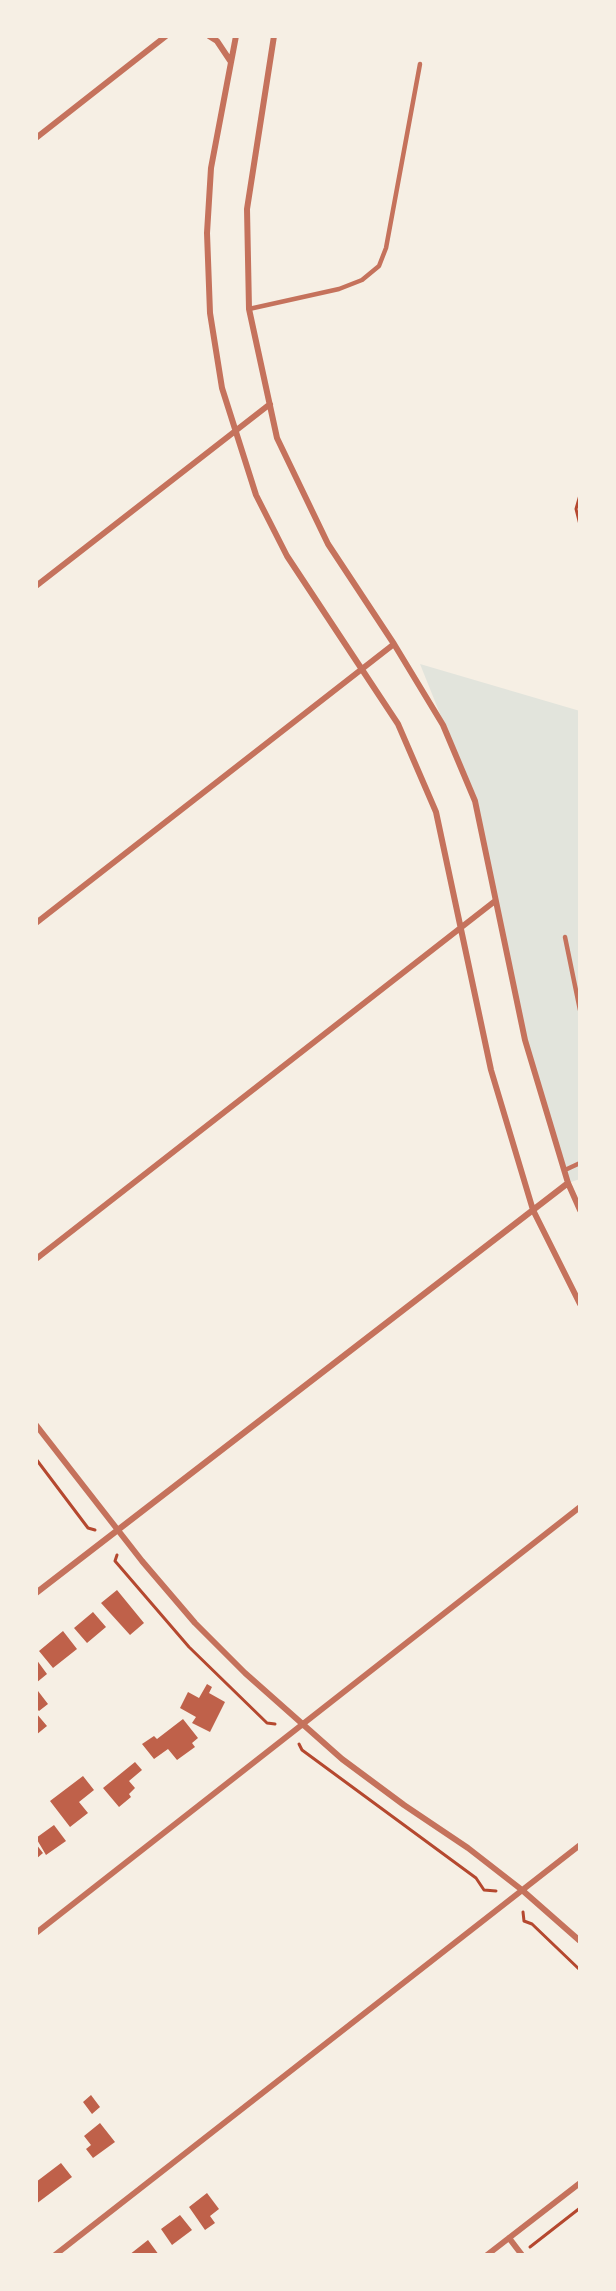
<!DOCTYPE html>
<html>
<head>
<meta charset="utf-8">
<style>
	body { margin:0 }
	#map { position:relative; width:616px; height:2291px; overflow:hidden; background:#f6efe4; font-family:"Source Sans 3",sans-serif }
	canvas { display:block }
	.frame { position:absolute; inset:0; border:38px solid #f6efe4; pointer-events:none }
</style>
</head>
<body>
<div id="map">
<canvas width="616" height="2291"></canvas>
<div class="frame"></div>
</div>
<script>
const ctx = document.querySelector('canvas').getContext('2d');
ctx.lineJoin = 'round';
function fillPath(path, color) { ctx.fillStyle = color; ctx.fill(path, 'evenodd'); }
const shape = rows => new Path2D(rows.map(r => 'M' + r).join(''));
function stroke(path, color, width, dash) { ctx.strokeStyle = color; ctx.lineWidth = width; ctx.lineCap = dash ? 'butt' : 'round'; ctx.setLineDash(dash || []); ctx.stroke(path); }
fillPath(shape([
	[420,664,580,711,580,1179,568,1183,525,1040,475,801]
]), '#e2e4dc');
fillPath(shape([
	[117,1590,144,1623,130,1635,101,1603],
	[93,1612,106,1627,87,1643,74,1628],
	[63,1631,77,1649,53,1668,39,1651],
	[36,1659,47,1674,36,1683],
	[207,1684,212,1687,209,1693,225,1702,210,1732,192,1723,196,1717,180,1708,188,1692,199,1698],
	[38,1691,48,1704,39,1711,36,1708],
	[36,1713,47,1726,36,1735],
	[183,1719,198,1738,192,1743,195,1747,177,1760,168,1749,154,1759,142,1744,154,1736,157,1739],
	[135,1762,142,1770,129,1781,135,1788,129,1794,131,1797,119,1807,103,1788],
	[83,1776,94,1790,79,1802,88,1813,70,1827,50,1801],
	[54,1825,66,1841,46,1855,36,1838],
	[36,1844,43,1853,36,1859],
	[91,2095,100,2107,92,2114,83,2102],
	[100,2123,115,2142,93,2158,86,2149,91,2145,84,2136],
	[61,2163,72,2177,36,2204,36,2182],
	[207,2193,219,2209,210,2216,215,2223,205,2230,189,2207],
	[180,2215,192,2230,172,2245,161,2229],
	[148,2240,159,2255,129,2255]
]), '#bf614a');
stroke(shape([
	[580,495,576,509,580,525],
	[36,1459,88,1528,95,1530],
	[117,1555,115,1561,189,1647,267,1723,275,1724],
	[299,1744,302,1750,476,1878,484,1890,496,1891],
	[523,1912,524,1921,532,1924,580,1970],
	[530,2247,580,2208]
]), '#b5482f', 3);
stroke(shape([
	[249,309,339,289,362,280,379,266,386,248,420,64],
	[565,937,580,1010],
	[565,1170,580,1163]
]), '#c5725c', 4.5);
stroke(shape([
	[209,36,217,41,231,62],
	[236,36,211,168,207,233,210,313,222,388,256,495,287,556,398,724,436,812,491,1070,533,1210,580,1304],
	[274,36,247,209,249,309,277,438,328,544,394,644,443,725,475,801,525,1040,568,1183,580,1210],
	[36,138,166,36],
	[36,586,270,404],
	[36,923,394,644],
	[36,1259,495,901],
	[36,1425,142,1561,195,1623,245,1673,342,1759,404,1805,468,1848,522,1890,580,1941],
	[36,1593,568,1183],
	[36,1933,580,1507],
	[509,2238,522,2255],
	[55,2255,580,1845],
	[487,2255,580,2183]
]), '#c5725c', 6);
</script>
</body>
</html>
